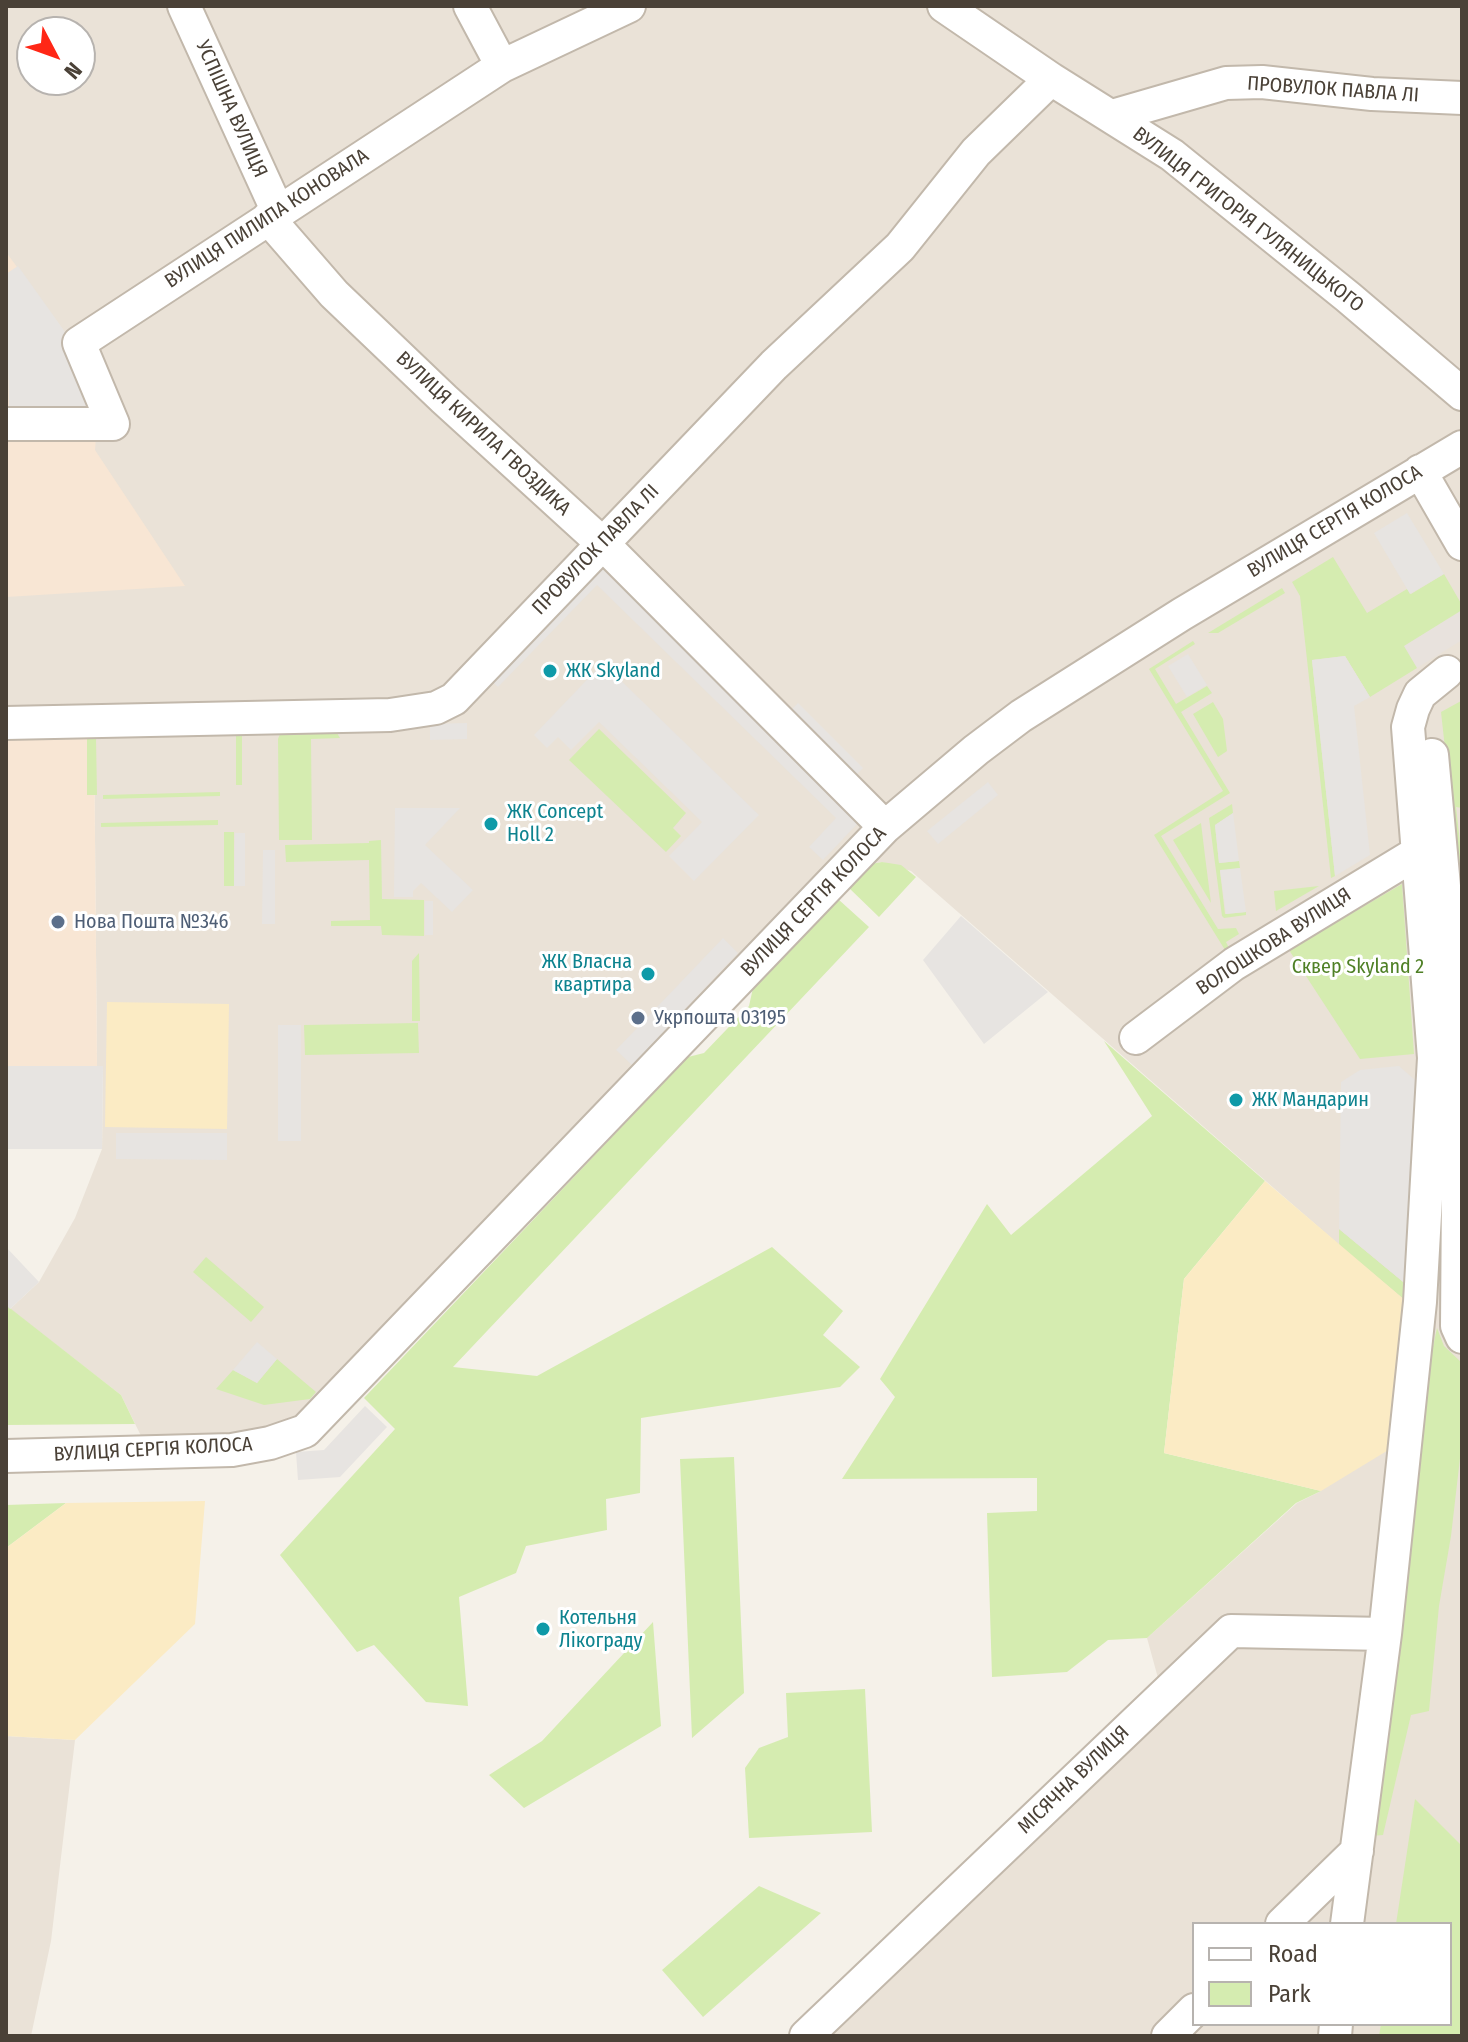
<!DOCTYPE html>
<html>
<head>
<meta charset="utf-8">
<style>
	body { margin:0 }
	#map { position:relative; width:1468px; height:2042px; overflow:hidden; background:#f5f1e9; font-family:"Fira Sans Condensed",sans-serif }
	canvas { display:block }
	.frame { position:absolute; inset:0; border:8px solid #4a4137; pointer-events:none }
	.legend { position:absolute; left:1192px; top:1922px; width:260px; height:104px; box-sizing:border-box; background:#fff; border:2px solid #b7b3af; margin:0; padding:10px 14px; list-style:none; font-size:24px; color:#4a4137 }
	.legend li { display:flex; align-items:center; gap:16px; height:40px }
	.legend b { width:40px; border:2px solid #b7b3af }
	.north { position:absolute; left:16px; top:16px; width:80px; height:80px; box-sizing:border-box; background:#fff; border:2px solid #b7b3af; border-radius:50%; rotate:131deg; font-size:22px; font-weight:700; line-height:32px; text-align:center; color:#4a4137 }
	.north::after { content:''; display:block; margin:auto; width:28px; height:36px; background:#ff2716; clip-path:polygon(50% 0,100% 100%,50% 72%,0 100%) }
</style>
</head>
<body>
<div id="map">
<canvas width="1468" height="2042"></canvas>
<div class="frame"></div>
<ul class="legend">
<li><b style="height:10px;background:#fff"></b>Road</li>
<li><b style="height:22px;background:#d5ecb0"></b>Park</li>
</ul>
<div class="north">N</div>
</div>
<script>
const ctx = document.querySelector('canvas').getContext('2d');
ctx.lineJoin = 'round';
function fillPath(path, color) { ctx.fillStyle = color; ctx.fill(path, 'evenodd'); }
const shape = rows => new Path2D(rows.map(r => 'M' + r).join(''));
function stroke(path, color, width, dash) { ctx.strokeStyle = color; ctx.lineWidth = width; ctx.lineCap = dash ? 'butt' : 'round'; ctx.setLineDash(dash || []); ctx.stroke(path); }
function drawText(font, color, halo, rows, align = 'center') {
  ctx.font = font + ' "Fira Sans Condensed",sans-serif'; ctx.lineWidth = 6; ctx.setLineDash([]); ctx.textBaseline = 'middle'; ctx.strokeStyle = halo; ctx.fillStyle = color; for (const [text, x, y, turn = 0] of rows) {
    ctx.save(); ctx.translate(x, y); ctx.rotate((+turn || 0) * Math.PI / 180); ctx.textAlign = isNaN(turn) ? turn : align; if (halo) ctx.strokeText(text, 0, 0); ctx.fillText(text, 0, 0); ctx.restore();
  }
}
fillPath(shape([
	[6,6,1462,6,1462,2036,787,2036,1158,1678,1147,1638,1297,1503,1321,1491,1339,1245,911,871,882,862,871,864,884,828,602,544,454,699,6,723],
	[32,32,80,32,80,80,32,80],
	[1194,1924,1450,1924,1450,2024,1194,2024],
	[599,556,874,826,313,1415,232,1438,143,1440,121,1395,10,1309,39,1282,75,1218,102,1149,103,1066,97,1066,94,726,422,723],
	[6,1736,75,1740,51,1941,31,2036,6,2036]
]), '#eae2d7');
fillPath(shape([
	[6,252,68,336,98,412,95,450,185,586,6,597],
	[94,726,97,1066,6,1066,6,728]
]), '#f8e6d4');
fillPath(shape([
	[1462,610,1462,640,1417,668,1403,646]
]), '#e8e2dd');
fillPath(shape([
	[1333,557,1367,613,1407,589,1411,594,1444,574,1462,605,1462,610,1404,646,1417,668,1370,697,1345,656,1312,660,1335,876,1331,878,1300,596,1292,582],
	[1282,588,1285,593,1218,633,1208,633],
	[1193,641,1195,644,1155,669,1176,704,1207,686,1212,693,1181,712,1230,793,1161,836,1218,929,1236,928,1239,934,1226,942,1229,948,1225,950,1154,835,1223,791,1149,669],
	[1461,701,1462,808,1456,807,1462,860,1462,903,1441,712],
	[1213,702,1223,719,1227,751,1218,757,1193,714],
	[599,729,686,813,673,828,681,836,666,852,569,760],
	[337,733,340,738,311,739,312,840,279,840,278,739,280,734],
	[236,736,242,736,242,785,236,785],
	[87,738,96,738,97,795,87,795],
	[220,792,220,796,103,799,103,795],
	[1232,804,1233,813,1215,825,1219,863,1239,861,1240,868,1220,871,1225,914,1246,912,1246,915,1224,918,1222,916,1209,818],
	[218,820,218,825,101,827,101,823],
	[1201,823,1205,856,1211,903,1173,840],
	[224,832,234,832,234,886,224,886],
	[381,840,382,899,424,900,424,936,382,935,381,926,331,926,331,921,370,920,369,860,286,862,285,845,369,843,369,841],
	[882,862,901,865,916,877,879,917,849,888,871,864],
	[1402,884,1414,1054,1360,1059,1289,950],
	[1319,886,1276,911,1274,891],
	[838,899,869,927,453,1367,537,1376,772,1247,843,1311,823,1335,860,1367,840,1387,641,1418,640,1493,606,1499,607,1530,526,1546,516,1573,459,1597,468,1706,426,1702,374,1645,357,1652,280,1555,395,1429,364,1398,688,1057,704,1053,749,1006,753,988],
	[419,953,420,1021,412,1021,412,961],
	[418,1023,419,1053,305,1055,304,1025],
	[1104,1041,1265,1181,1184,1279,1164,1453,1321,1491,1296,1503,1147,1638,1108,1640,1067,1672,992,1677,987,1513,1037,1511,1037,1478,842,1479,895,1397,880,1379,987,1204,1011,1235,1152,1116],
	[1339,1229,1408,1286,1406,1301,1339,1245],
	[206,1257,264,1307,251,1322,193,1272],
	[6,1305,121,1395,135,1424,6,1425],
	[1437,1328,1444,1346,1462,1363,1462,1441,1451,1536,1439,1606,1429,1711,1411,1715,1383,1835,1370,1836,1408,1579,1401,1545,1415,1430],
	[277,1359,316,1392,310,1399,264,1405,216,1389,233,1370,257,1383],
	[734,1457,744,1693,692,1738,680,1459],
	[66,1503,6,1548,6,1505],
	[653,1622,661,1726,524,1808,489,1775,542,1741],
	[865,1689,872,1832,749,1838,745,1768,759,1748,788,1737,786,1693],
	[1415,1799,1462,1846,1462,2036,1379,2036,1381,2024,1450,2024,1450,1924,1396,1924],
	[759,1886,821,1913,703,2017,662,1970]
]), '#d5ecb0');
fillPath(shape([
	[107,1002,229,1004,227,1129,105,1127],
	[1265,1181,1406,1301,1390,1449,1321,1491,1164,1453,1184,1279],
	[205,1501,195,1624,75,1740,6,1736,6,1548,66,1503]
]), '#fbebc4');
fillPath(shape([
	[18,266,68,336,98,412,9,412,6,274],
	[1407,513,1444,574,1410,594,1374,533],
	[596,563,861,820,823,860,809,847,836,818,597,585,498,687,486,676],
	[1188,654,1207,685,1187,697,1168,666],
	[1345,656,1370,697,1354,706,1370,855,1335,876,1312,660],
	[603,663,759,815,694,881,669,856,702,822,599,722,571,750,558,737,547,748,534,735],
	[798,703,863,768,854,777,789,712],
	[467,723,467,739,430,740,430,724],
	[988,782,998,795,938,844,927,831],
	[395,808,460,808,425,845,473,890,452,912,421,883,413,891,413,897,394,897],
	[1233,813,1239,861,1219,863,1215,825],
	[235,833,245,833,245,886,234,886],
	[263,850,275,850,275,924,262,924],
	[1240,868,1246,912,1226,914,1220,870],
	[425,901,433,901,433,935,425,935],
	[961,916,1048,992,984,1044,923,960],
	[723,938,738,953,632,1065,616,1050],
	[278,1025,301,1025,301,1141,278,1141],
	[6,1066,103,1066,102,1149,6,1149],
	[1399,1066,1415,1080,1408,1286,1339,1229,1341,1082,1360,1070],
	[116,1133,227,1133,227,1160,116,1159],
	[6,1247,39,1282,10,1309,6,1305],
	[257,1342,277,1359,257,1383,233,1370],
	[365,1406,387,1427,340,1477,298,1480,296,1452,324,1450]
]), '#e7e4e1');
const minor = shape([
	[184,6,278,212],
	[470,6,502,66],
	[944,6,1051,79,1172,155,1348,297,1462,394],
	[1112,116,1226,83,1262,82,1372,94,1462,98],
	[268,218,334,294,444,399,602,543,885,827],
	[6,424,113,424,79,343,502,66,629,6],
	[1420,471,1462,544],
	[6,723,390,715,436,708,454,699,774,365,900,247,976,152,1051,79],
	[1432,755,1459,1050,1457,1326,1462,1337],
	[1136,1038,1234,964,1417,853],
	[6,1456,232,1450,270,1443,305,1431,885,827,976,750,1021,716,1182,614,1462,447],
	[1282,1924,1357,1851],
	[1347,1924,1385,1634,1420,1302,1434,1058,1408,727,1413,709,1420,694,1447,672],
	[806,2036,1231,1631,1385,1634],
	[1168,2036,1194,2010],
	[1335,2036,1336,2024]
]);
stroke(minor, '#c2b8ab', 36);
stroke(minor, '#fff', 32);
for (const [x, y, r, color] of [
	[550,671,8,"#0f9aa8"],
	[491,824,8,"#0f9aa8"],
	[58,922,8,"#5c6f8a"],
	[648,974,8,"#0f9aa8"],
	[638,1018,8,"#5c6f8a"],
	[1236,1100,8,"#0f9aa8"],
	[543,1629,8,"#0f9aa8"]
]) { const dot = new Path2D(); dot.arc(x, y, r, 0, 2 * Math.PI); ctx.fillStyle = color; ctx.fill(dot); stroke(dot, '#fff', 3); }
drawText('20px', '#4a4137', '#fff', [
	["ПРОВУЛОК ПАВЛА ЛІ",1333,90,4],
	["УСПІШНА ВУЛИЦЯ",231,109,66],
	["ВУЛИЦЯ ПИЛИПА КОНОВАЛА",267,219,-33],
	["ВУЛИЦЯ ГРИГОРІЯ ГУЛЯНИЦЬКОГО",1248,220,38],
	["ВУЛИЦЯ КИРИЛА ГВОЗДИКА",483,434,43],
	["ВУЛИЦЯ СЕРГІЯ КОЛОСА",1335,522,-31],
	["ПРОВУЛОК ПАВЛА ЛІ",596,550,-46],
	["ВУЛИЦЯ СЕРГІЯ КОЛОСА",814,902,-46],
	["ВОЛОШКОВА ВУЛИЦЯ",1274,942,-33],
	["ВУЛИЦЯ СЕРГІЯ КОЛОСА",153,1450,-3],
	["МІСЯЧНА ВУЛИЦЯ",1074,1780,-44]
]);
drawText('20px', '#0d838f', '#fff', [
	["ЖК Skyland",566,671],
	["ЖК Concept",507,812],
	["Holl 2",507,835],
	["ЖК Власна",632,962,"right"],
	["квартира",632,985,"right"],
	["ЖК Мандарин",1252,1100],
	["Котельня",559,1618],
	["Лікограду",559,1641]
], 'left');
drawText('20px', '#4e5e75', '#fff', [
	["Нова Пошта №346",74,922],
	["Укрпошта 03195",654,1018]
], 'left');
drawText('20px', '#4f8026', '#fff', [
	["Сквер Skyland 2",1358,967]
]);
</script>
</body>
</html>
